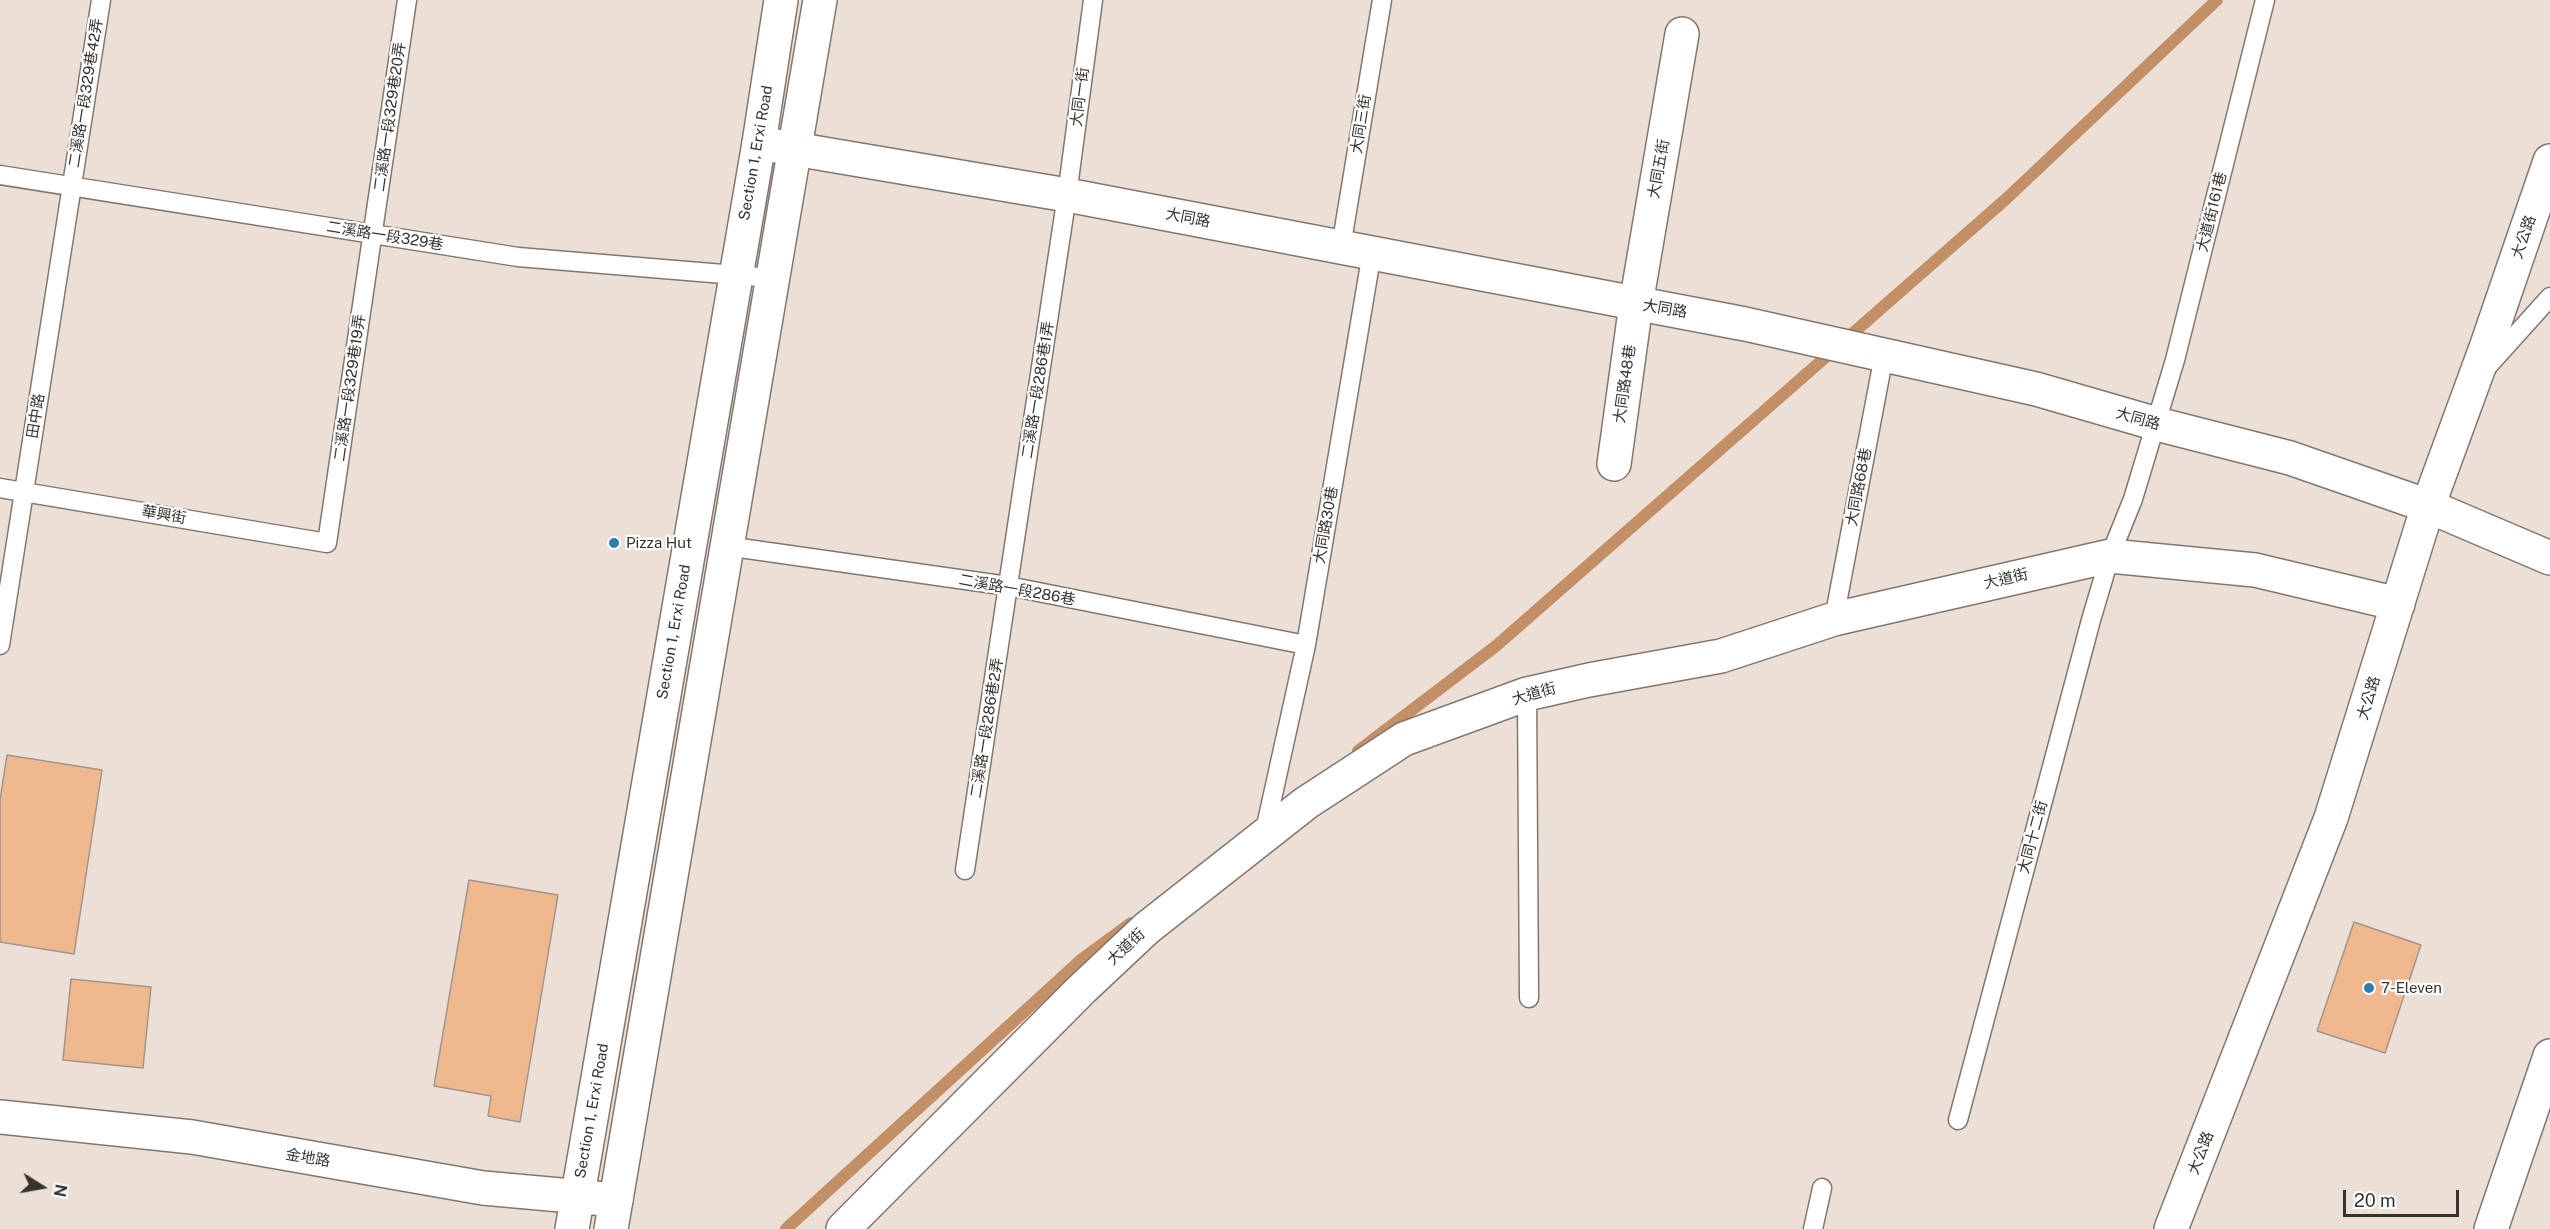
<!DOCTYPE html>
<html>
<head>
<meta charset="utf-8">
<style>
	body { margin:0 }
	#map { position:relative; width:2550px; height:1229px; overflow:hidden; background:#ecdfd6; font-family:"Public Sans",sans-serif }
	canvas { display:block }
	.north { position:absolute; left:12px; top:1157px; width:60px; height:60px; -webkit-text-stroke:4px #fff; paint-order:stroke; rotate:101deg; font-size:16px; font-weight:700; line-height:24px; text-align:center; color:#36322e }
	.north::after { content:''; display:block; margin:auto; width:21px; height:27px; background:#36322e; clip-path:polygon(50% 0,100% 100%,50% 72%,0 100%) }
	.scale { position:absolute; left:2343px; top:1190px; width:116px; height:27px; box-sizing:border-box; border:3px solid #36322e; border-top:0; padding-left:8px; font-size:18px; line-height:21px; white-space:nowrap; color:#36322e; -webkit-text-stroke:4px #fff; paint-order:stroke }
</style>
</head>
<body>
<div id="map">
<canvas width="2550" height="1229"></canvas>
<div class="north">N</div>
<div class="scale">20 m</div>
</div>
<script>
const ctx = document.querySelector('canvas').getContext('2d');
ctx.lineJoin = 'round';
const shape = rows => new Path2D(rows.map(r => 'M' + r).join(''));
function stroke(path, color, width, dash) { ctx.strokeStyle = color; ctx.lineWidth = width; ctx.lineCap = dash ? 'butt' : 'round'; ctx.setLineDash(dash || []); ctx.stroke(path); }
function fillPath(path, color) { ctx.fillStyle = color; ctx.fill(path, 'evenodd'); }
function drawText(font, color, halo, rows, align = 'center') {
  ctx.font = font + ' "Public Sans","Noto Sans TC",sans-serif'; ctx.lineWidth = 4.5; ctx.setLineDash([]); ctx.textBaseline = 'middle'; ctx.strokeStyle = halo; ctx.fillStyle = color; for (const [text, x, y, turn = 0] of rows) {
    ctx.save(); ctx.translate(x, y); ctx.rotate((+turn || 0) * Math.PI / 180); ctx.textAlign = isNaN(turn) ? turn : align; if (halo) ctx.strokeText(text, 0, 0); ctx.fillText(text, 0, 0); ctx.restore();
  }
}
stroke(shape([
	[1358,751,1496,646,2006,199,2217,0],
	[786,1229,1082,959,1131,923]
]), '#c38f66', 12);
const building = shape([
	[7,755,102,770,74,954,0,942,0,800,7,755],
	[469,880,558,895,520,1122,488,1116,491,1096,434,1086,469,880],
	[2354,922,2421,945,2385,1053,2317,1031,2354,922],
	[71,979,151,987,143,1068,63,1060,71,979]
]);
fillPath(building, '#efb88e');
stroke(building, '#a1968d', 1.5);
const service = shape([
	[0,175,518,257,772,278],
	[1341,247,1382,0],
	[2487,367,2550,297],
	[0,488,327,543,407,0],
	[726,546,1008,586,1306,645],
	[1834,619,1884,355],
	[0,645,101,0],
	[1527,694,1529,998],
	[1264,835,1306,645,1372,252],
	[965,870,1067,195,1093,0],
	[1958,1120,2091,620,2110,556,2133,499,2175,360,2265,0],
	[1813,1229,1822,1188]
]);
const minor = shape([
	[1614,464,1636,304,1682,34],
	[0,1117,192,1137,483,1188,616,1200],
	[843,1229,1082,989,1147,928,1306,803,1404,739,1527,694,1589,680,1721,656,1834,619,2110,556,2255,570,2398,604],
	[2171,1229,2331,818,2428,506,2487,345,2550,161],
	[2491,1229,2550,1056]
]);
const tertiary = shape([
	[759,143,1067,195,1745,324,2036,389,2157,424,2290,458,2428,506,2550,558]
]);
const secondary = shape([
	[572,1229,759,143,781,0],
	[611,1229,820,0]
]);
stroke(service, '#82776f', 21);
stroke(minor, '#82776f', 36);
stroke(tertiary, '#82776f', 36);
stroke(secondary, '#82776f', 36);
stroke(service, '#fff', 18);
stroke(minor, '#fff', 33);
stroke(tertiary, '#fff', 33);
stroke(secondary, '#fff', 33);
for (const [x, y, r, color] of [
	[614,543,6,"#2c7faf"],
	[2369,988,6,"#2c7faf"]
]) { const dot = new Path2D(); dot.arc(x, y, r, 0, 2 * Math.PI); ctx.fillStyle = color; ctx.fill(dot); stroke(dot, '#fff', 2); }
drawText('15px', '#36322e', '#fff', [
	["二溪路一段329巷42弄",86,93,-81],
	["大同一街",1080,97,-83],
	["二溪路一段329巷20弄",390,117,-82],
	["大同三街",1361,124,-81],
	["Section 1, Erxi Road",756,153,-80],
	["大同五街",1659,169,-80],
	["大道街161巷",2212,212,-76],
	["大同路",1188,218,11],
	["二溪路一段329巷",385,236,9],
	["大公路",2524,237,-71],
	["大同路",1665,309,10],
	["大同路48巷",1625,384,-82],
	["二溪路一段329巷19弄",350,388,-82],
	["二溪路一段286巷1弄",1038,390,-81],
	["田中路",36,416,-81],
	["大同路",2138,419,16],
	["大同路68巷",1859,487,-79],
	["華興街",164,515,10],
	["大同路30巷",1326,525,-80],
	["大道街",2006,579,-13],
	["二溪路一段286巷",1017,590,10],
	["Section 1, Erxi Road",674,632,-80],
	["大道街",1534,694,-16],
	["大公路",2369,698,-73],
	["二溪路一段286巷2弄",987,728,-81],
	["大同十二街",2033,837,-75],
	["大道街",1126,947,-43],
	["Section 1, Erxi Road",592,1111,-80],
	["大公路",2201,1153,-69],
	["金地路",308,1158,10]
]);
drawText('15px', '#36322e', '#fff', [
	["Pizza Hut",626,543],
	["7-Eleven",2381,988]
], 'left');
</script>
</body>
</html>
